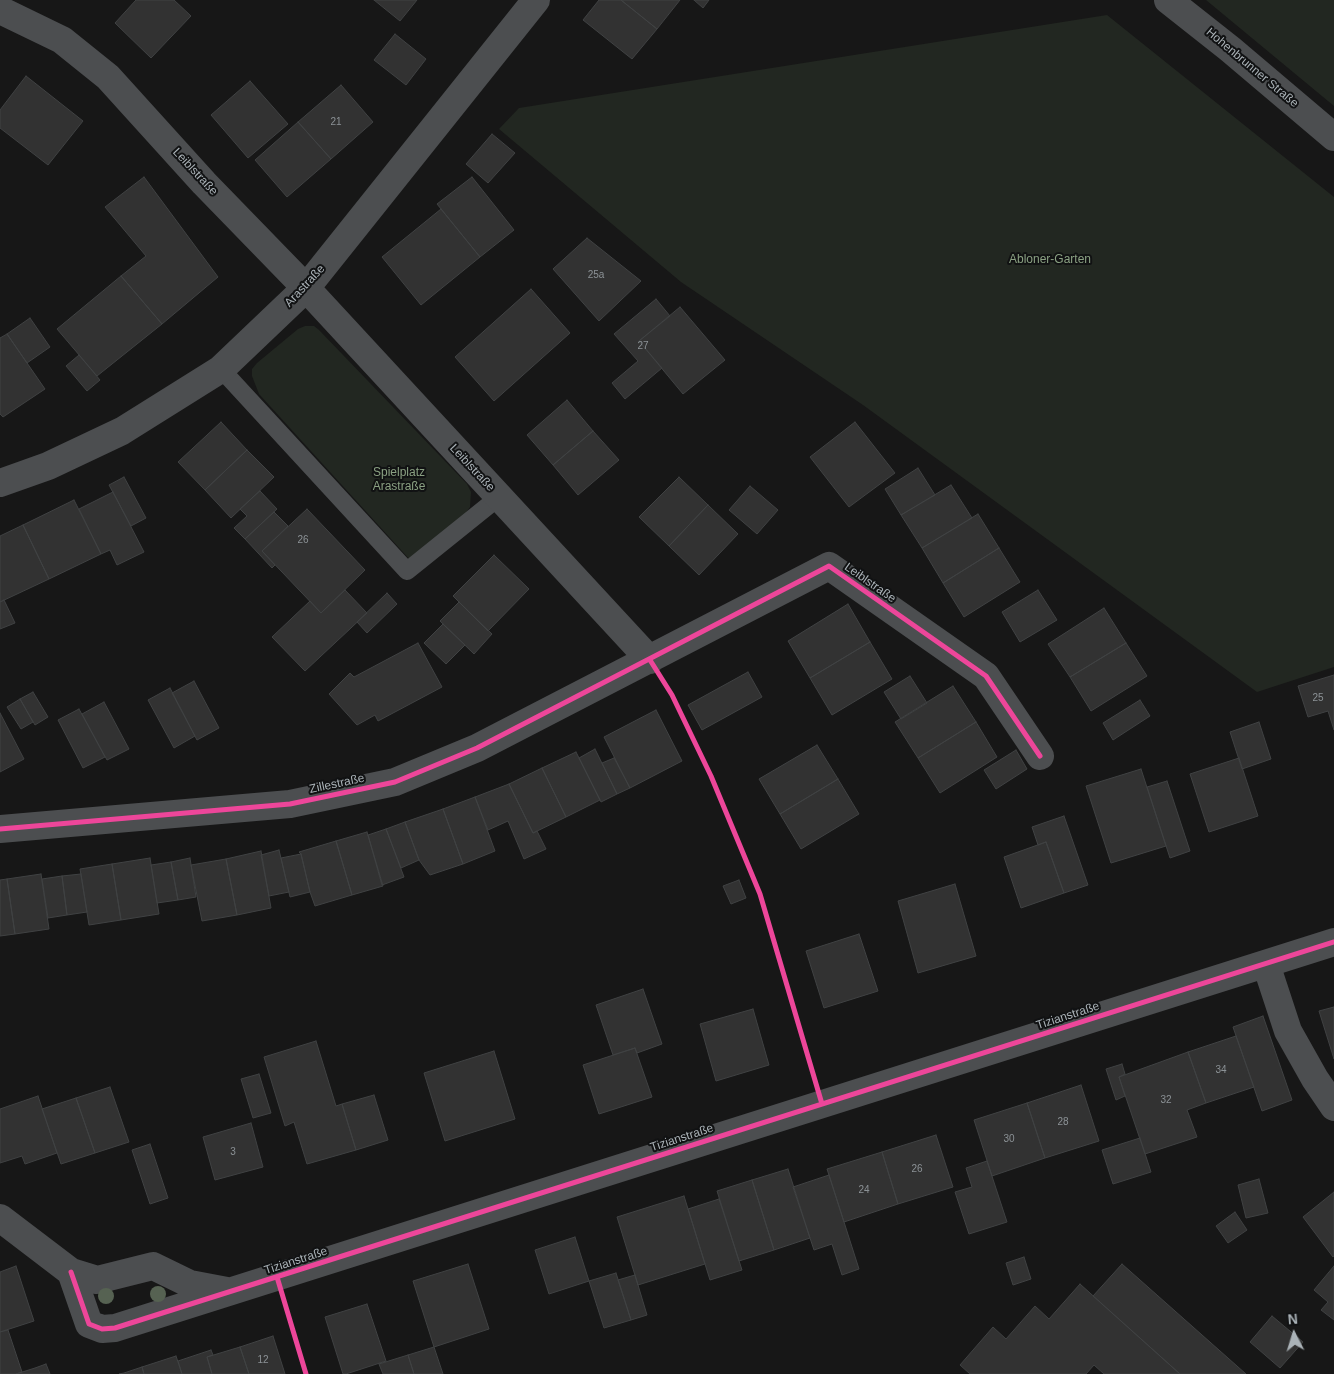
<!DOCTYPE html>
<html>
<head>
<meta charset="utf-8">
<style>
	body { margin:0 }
	#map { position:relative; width:1334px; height:1374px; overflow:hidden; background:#171717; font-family:Helvetica,sans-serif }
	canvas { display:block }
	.north { position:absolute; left:1269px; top:1309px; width:50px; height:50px; -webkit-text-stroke:4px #111213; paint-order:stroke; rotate:355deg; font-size:14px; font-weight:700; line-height:20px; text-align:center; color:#aab2b7 }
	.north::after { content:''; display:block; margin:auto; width:18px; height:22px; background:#aab2b7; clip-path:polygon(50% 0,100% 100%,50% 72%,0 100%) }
</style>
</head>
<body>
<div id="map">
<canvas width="1334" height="1374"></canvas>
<div class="north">N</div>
</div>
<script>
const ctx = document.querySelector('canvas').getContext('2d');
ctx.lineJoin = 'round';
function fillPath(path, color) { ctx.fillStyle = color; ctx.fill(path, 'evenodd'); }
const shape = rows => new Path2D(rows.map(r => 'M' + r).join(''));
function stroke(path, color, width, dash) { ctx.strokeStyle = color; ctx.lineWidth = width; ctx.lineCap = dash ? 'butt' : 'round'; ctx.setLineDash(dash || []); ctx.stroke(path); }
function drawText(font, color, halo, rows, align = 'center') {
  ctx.font = font + ' Helvetica,sans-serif'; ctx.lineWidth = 4; ctx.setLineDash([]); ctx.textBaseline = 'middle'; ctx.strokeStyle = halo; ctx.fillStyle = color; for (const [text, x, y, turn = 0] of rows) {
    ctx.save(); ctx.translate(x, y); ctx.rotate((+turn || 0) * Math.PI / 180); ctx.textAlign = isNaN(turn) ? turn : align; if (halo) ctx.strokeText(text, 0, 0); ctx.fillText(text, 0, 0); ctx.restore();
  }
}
fillPath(shape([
	[1206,0,1334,0,1334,106],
	[1107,15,1334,197,1334,667,1257,692,863,405,681,282,499,129,519,108],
	[305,326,314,326,319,330,467,484,471,492,470,507,465,514,412,562,259,394,252,376,252,369,257,363,298,329]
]), '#222721');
const building = shape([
	[136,0,174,0,191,16,151,58,115,23,136,0],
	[374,0,417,0,400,21,374,0],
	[599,0,621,0,657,29,632,59,583,20,599,0],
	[621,0,680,0,657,29,621,0],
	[694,0,709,0,703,8,694,0],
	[395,34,426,59,406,85,374,60,395,34],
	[26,76,83,121,48,165,0,128,0,110,26,76],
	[250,81,288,124,248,158,211,115,250,81],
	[341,85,373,122,331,159,298,122,341,85],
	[298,122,331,159,287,197,255,160,298,122],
	[492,134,515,153,488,183,466,164,492,134],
	[144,177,218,277,162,324,121,276,146,256,105,207,144,177],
	[472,177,514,230,480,257,437,204,472,177],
	[441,209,480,257,421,305,382,257,441,209],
	[587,238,641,281,599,321,553,269,587,238],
	[121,276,162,324,97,376,57,329,121,276],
	[531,289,570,333,494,401,455,357,531,289],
	[656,299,670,316,639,341,662,368,625,399,612,383,638,361,614,334,656,299],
	[680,307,725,360,683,394,639,341,680,307],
	[30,318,50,347,27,363,7,334,30,318],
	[7,334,45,389,3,417,0,414,0,338,7,334],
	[79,355,100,380,87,391,66,366,79,355],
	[567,400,593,431,553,465,527,435,567,400],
	[221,422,247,450,205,490,178,462,221,422],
	[855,422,895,473,849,507,810,457,855,422],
	[593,431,619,460,578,495,553,465,593,431],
	[247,450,274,477,231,518,205,490,247,450],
	[918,468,935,495,901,515,885,489,918,468],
	[124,477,146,518,131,526,109,485,124,477],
	[679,477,708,505,669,546,639,517,679,477],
	[951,485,972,518,922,548,901,515,951,485],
	[750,486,778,510,757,534,729,510,750,486],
	[260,491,277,509,245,539,234,528,247,516,240,509,260,491],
	[113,492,144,552,117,565,110,550,101,554,79,509,113,492],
	[74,500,101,554,49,579,23,525,74,500],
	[708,505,738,534,699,575,669,546,708,505],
	[307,509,365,570,321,613,262,551,307,509],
	[274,512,288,526,262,551,275,565,272,568,245,539,274,512],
	[978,514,999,548,943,583,922,548,978,514],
	[23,525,49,579,0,602,0,536,23,525],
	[999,548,1020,582,964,617,943,583,999,548],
	[494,555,529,589,488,631,453,596,494,555],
	[345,590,367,613,305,671,272,637,310,601,321,613,345,590],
	[1038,590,1057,620,1020,642,1002,612,1038,590],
	[387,593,397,604,367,633,357,622,387,593],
	[4,600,15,623,0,629,0,602,4,600],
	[459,602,492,634,474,654,440,621,459,602],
	[848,604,870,642,810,678,788,641,848,604],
	[1104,608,1126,643,1070,677,1048,644,1104,608],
	[443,624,465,645,446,664,424,643,443,624],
	[870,642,892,679,832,715,810,678,870,642],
	[418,643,442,687,378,721,375,715,357,725,329,694,350,673,354,677,418,643],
	[1126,643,1147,676,1091,711,1070,677,1126,643],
	[748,672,762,697,702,730,688,705,748,672],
	[1334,675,1334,730,1328,711,1308,717,1298,686,1334,675],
	[910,676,927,703,901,719,884,692,910,676],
	[194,681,219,728,197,740,172,693,194,681],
	[953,686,976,722,918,758,895,722,953,686],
	[170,688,195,736,174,748,148,700,170,688],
	[33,692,48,717,35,725,20,699,33,692],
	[20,699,33,722,21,729,7,707,20,699],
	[1140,700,1150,716,1113,740,1103,723,1140,700],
	[104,702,129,749,107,760,82,714,104,702],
	[79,709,105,757,83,768,58,720,79,709],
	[656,710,682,761,630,788,604,737,656,710],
	[0,713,24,759,0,772,0,713],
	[976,722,997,757,940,793,918,758,976,722],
	[1259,722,1271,759,1242,769,1230,732,1259,722],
	[817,745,838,779,780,814,759,779,817,745],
	[595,749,617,794,601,802,579,758,595,749],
	[1016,750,1027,769,996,789,984,770,1016,750],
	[576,752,600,800,566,817,542,768,576,752],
	[614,758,630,788,617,794,602,763,614,758],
	[1239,758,1258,816,1209,832,1190,774,1239,758],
	[542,768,566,817,533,833,509,784,542,768],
	[1141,769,1166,846,1111,863,1086,786,1141,769],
	[838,779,859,814,801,849,780,814,838,779],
	[1167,781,1190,851,1170,858,1147,787,1167,781],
	[509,784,533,833,537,831,546,849,524,859,508,821,488,830,475,797,509,784],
	[475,797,495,851,463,864,443,809,475,797],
	[443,809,463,864,430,875,419,860,405,822,443,809],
	[1064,816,1088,885,1064,893,1046,842,1038,845,1032,827,1064,816],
	[405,822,419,860,401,868,386,829,405,822],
	[386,829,404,877,382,885,368,835,386,829],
	[367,832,383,886,352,895,336,841,367,832],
	[336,841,352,895,315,906,310,892,301,854,299,852,336,841],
	[1046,842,1064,893,1021,908,1004,857,1046,842],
	[279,850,289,892,269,896,261,855,279,850],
	[261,851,271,908,237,915,226,859,261,851],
	[301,854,310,892,290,897,281,858,301,854],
	[150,858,159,914,121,920,112,864,150,858],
	[190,858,196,897,178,900,171,862,190,858],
	[226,859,237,915,202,921,191,865,226,859],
	[171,862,178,900,157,903,151,865,171,862],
	[112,864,121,920,89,925,80,869,112,864],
	[41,874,49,929,15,934,7,879,41,874],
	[81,874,87,912,67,915,62,876,81,874],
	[62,876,67,915,48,918,42,879,62,876],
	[7,879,15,934,0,936,0,880,7,879],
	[739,880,746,898,731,904,723,886,739,880],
	[955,884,976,956,918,973,898,901,955,884],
	[859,934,878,991,824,1008,806,951,859,934],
	[643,989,662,1044,637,1053,635,1048,613,1055,596,1005,643,989],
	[1334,1007,1334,1059,1319,1011,1334,1007],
	[753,1009,769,1065,716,1081,700,1024,753,1009],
	[1263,1016,1292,1100,1262,1111,1233,1027,1263,1016],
	[1236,1036,1254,1087,1206,1103,1188,1052,1236,1036],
	[316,1041,336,1106,342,1104,356,1150,307,1164,294,1122,285,1126,264,1057,316,1041],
	[635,1048,652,1097,599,1114,583,1065,635,1048],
	[494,1051,515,1119,445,1141,424,1073,494,1051],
	[1188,1052,1206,1103,1187,1110,1197,1137,1145,1154,1119,1077,1188,1052],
	[1122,1064,1125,1074,1119,1077,1125,1096,1116,1100,1106,1069,1122,1064],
	[259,1074,271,1113,253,1118,241,1079,259,1074],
	[1081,1085,1099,1141,1045,1158,1027,1103,1081,1085],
	[110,1087,129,1142,95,1153,76,1098,110,1087],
	[374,1095,388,1140,356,1150,342,1104,374,1095],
	[38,1096,57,1153,25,1164,22,1156,0,1163,0,1109,38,1096],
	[76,1098,95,1153,61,1164,42,1109,76,1098],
	[1027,1103,1045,1158,992,1176,974,1120,1027,1103],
	[251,1123,263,1167,215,1180,203,1137,251,1123],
	[936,1135,953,1187,898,1204,882,1152,936,1135],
	[1140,1138,1151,1172,1113,1184,1102,1150,1140,1138],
	[150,1144,168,1198,150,1204,132,1150,150,1144],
	[882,1152,898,1204,844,1222,827,1169,882,1152],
	[987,1161,1007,1222,969,1234,955,1192,972,1187,966,1168,987,1161],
	[788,1169,810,1238,774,1250,752,1180,788,1169],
	[829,1175,859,1269,842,1275,832,1244,814,1250,793,1187,829,1175],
	[1259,1179,1268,1213,1246,1218,1238,1185,1259,1179],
	[752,1180,774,1250,739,1261,717,1191,752,1180],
	[1334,1192,1334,1256,1333,1257,1303,1217,1334,1192],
	[684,1196,705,1264,638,1285,617,1217,684,1196],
	[719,1199,742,1270,710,1280,688,1209,719,1199],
	[1235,1212,1247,1230,1228,1243,1216,1226,1235,1212],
	[575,1237,589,1281,549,1294,535,1250,575,1237],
	[1024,1257,1031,1279,1013,1285,1006,1263,1024,1257],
	[468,1264,489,1329,434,1347,413,1281,468,1264],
	[1122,1264,1246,1374,1180,1374,1093,1296,1122,1264],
	[16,1266,34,1321,0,1332,0,1272,16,1266],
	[1334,1266,1334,1320,1321,1310,1328,1302,1314,1290,1334,1266],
	[616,1273,631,1320,604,1328,589,1281,616,1273],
	[635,1275,647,1315,631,1320,618,1280,635,1275],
	[1080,1284,1180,1374,1104,1374,1094,1365,1086,1374,970,1374,960,1365,993,1327,1006,1339,1035,1306,1049,1319,1080,1284],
	[367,1304,386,1361,346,1374,343,1374,325,1317,367,1304],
	[1272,1316,1303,1342,1280,1368,1250,1342,1272,1316],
	[8,1330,22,1372,16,1374,0,1374,0,1332,8,1330],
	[273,1336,285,1374,249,1374,240,1347,273,1336],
	[240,1347,249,1374,212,1374,207,1357,240,1347],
	[434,1347,443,1374,414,1374,408,1355,434,1347],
	[211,1350,213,1355,207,1357,212,1374,182,1374,178,1361,211,1350],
	[408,1355,414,1374,383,1374,379,1364,408,1355],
	[176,1356,182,1374,144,1374,142,1367,176,1356],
	[46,1364,50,1374,16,1374,35,1368,46,1364],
	[142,1367,144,1374,119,1374,124,1373,142,1367]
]);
fillPath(building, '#323232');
stroke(building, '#404243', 1);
stroke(shape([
	[221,369,407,571,499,497]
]), '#4c4e50', 18);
stroke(shape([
	[1168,0,1230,49,1334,137],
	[0,10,62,40,108,77,204,183,306,288,650,660],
	[0,483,48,466,122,431,221,369,306,288,536,0],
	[0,829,290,804,395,782,477,748,829,566,986,676,1040,756],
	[1266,964,1288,1031,1315,1079,1334,1107],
	[0,1218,71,1272,97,1280,153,1266,190,1284,227,1291],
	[71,1272,89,1324,102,1329,115,1328,1334,942]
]), '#4c4e50', 28);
stroke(shape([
	[650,660,672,695,711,776,760,894,822,1104],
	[0,829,290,804,395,782,477,748,829,566,986,676,1040,756],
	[71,1272,89,1324,102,1329,115,1328,1334,942],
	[277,1277,306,1374]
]), '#ed469a', 5);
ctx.fillStyle = '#566252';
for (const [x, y] of [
	[158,1294],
	[106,1296]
]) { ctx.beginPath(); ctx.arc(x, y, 8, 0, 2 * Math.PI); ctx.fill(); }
drawText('10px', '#8c9296', null, [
	["21",336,122],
	["25a",596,275],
	["27",643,346],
	["26",303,540],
	["25",1318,698],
	["34",1221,1070],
	["32",1166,1100],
	["28",1063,1122],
	["30",1009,1139],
	["3",233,1152],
	["26",917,1169],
	["24",864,1190],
	["12",263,1360]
]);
drawText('12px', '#aab2b7', '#111213', [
	["Hohenbrunner Straße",1252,68,40],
	["Leiblstraße",195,172,47],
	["Arastraße",305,286,-47],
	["Leiblstraße",472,468,47],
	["Leiblstraße",870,583,35],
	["Zillestraße",337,784,-12],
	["Tizianstraße",1068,1016,-18],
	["Tizianstraße",682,1138,-18],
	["Tizianstraße",296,1261,-18]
]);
drawText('12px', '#8aa082', '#111213', [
	["Abloner-Garten",1050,260],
	["Spielplatz",399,473],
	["Arastraße",399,487]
]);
</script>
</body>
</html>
